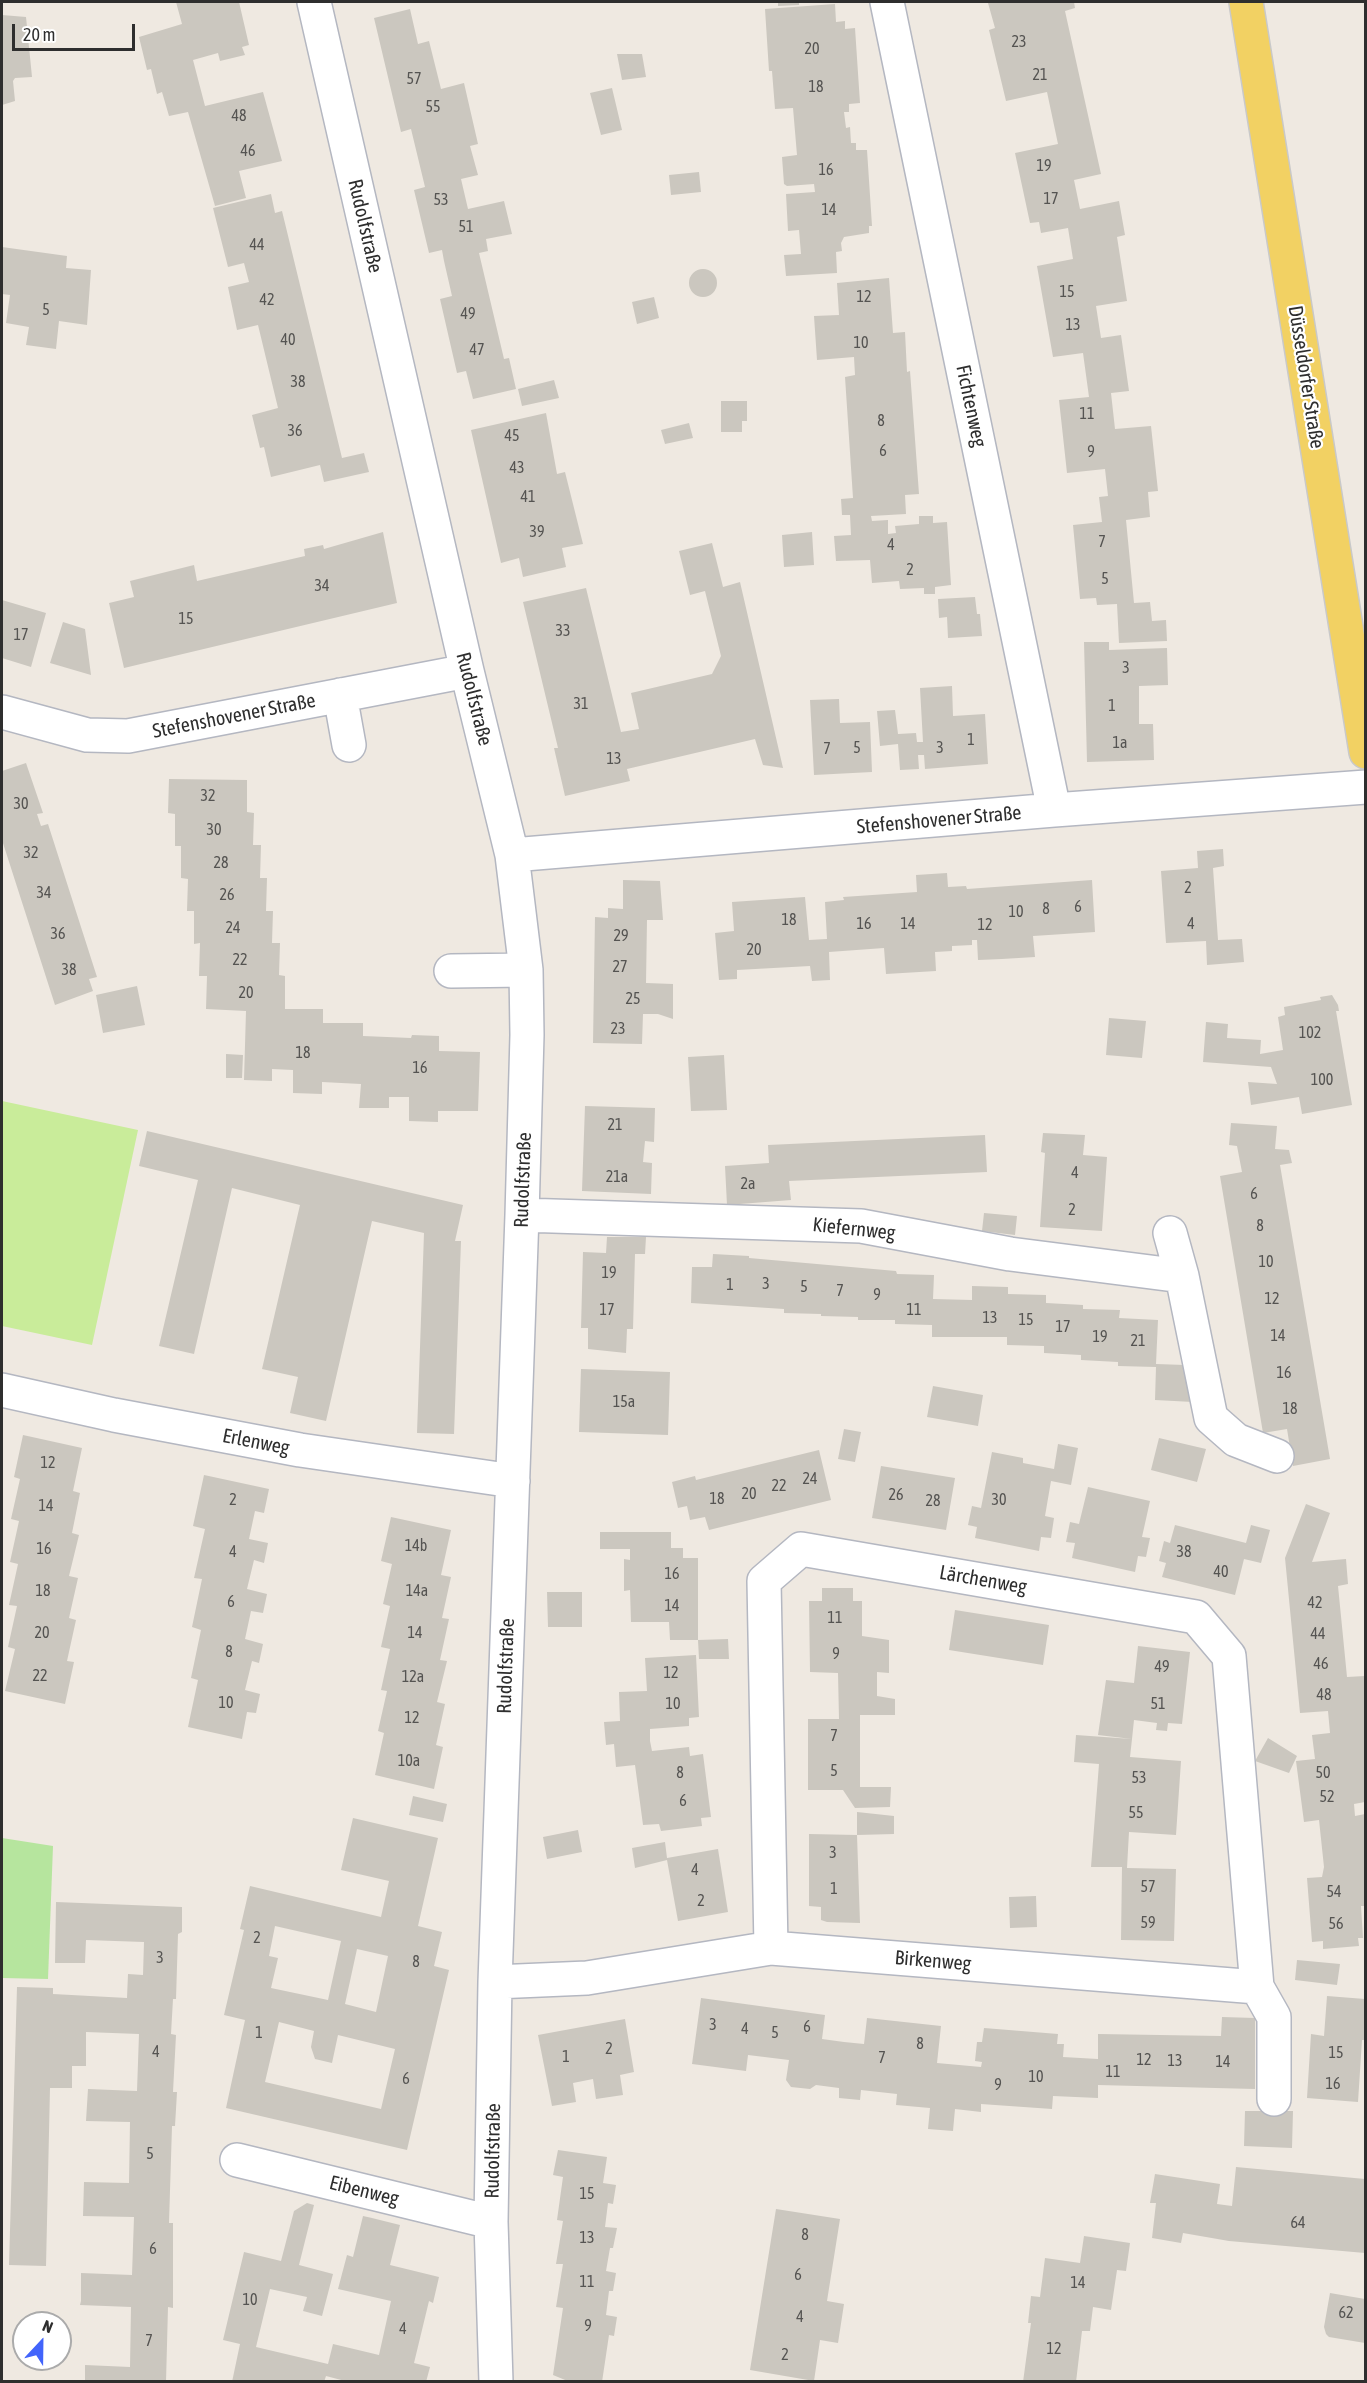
<!DOCTYPE html>
<html>
<head>
<meta charset="utf-8">
<style>
	body { margin:0 }
	#map { position:relative; width:1367px; height:2383px; overflow:hidden; background:#efe9e1; font-family:"Asap Condensed",sans-serif }
	canvas { display:block }
	.frame { position:absolute; inset:0; border:3px solid #2e2e2e; pointer-events:none }
	.north { position:absolute; left:12px; top:2311px; width:60px; height:60px; box-sizing:border-box; background:#fff; border:2px solid #ababab; border-radius:50%; rotate:22deg; font-size:16px; font-weight:700; line-height:24px; text-align:center; color:#2e2e2e }
	.north::after { content:''; display:block; margin:auto; width:21px; height:27px; background:#4264fb; clip-path:polygon(50% 0,100% 100%,50% 72%,0 100%) }
	.scale { position:absolute; left:12px; top:24px; width:123px; height:27px; box-sizing:border-box; border:3px solid #2e2e2e; border-top:0; padding-left:8px; font-size:18px; line-height:21px; white-space:nowrap; color:#2e2e2e; -webkit-text-stroke:4px #fff; paint-order:stroke }
</style>
</head>
<body>
<div id="map">
<canvas width="1367" height="2383"></canvas>
<div class="frame"></div>
<div class="north">N</div>
<div class="scale">20 m</div>
</div>
<script>
const ctx = document.querySelector('canvas').getContext('2d');
ctx.lineJoin = 'round';
function fillPath(path, color) { ctx.fillStyle = color; ctx.fill(path, 'evenodd'); }
const shape = rows => new Path2D(rows.map(r => 'M' + r).join(''));
function stroke(path, color, width, dash) { ctx.strokeStyle = color; ctx.lineWidth = width; ctx.lineCap = dash ? 'butt' : 'round'; ctx.setLineDash(dash || []); ctx.stroke(path); }
function drawText(font, color, halo, rows, align = 'center') {
  ctx.font = font + ' "Asap Condensed",sans-serif'; ctx.lineWidth = 4.5; ctx.setLineDash([]); ctx.textBaseline = 'middle'; ctx.strokeStyle = halo; ctx.fillStyle = color; for (const [text, x, y, turn = 0] of rows) {
    ctx.save(); ctx.translate(x, y); ctx.rotate((+turn || 0) * Math.PI / 180); ctx.textAlign = isNaN(turn) ? turn : align; if (halo) ctx.strokeText(text, 0, 0); ctx.fillText(text, 0, 0); ctx.restore();
  }
}
fillPath(shape([
	[2,1838,53,1846,48,1979,2,1978]
]), '#b6e59e');
fillPath(shape([
	[2,1101,138,1130,92,1345,2,1326]
]), '#c9ec9a');
fillPath(shape([
	[176,2,239,2,249,45,242,47,245,55,220,61,218,53,193,60,205,106,263,92,282,161,239,171,246,198,215,206,188,112,169,116,162,92,157,94,151,69,147,70,139,37,182,24],
	[778,2,799,2,799,5,778,6],
	[996,2,1074,2,1075,8,1065,11,1101,174,1074,180,1080,209,1119,201,1125,235,1117,237,1127,301,1096,306,1101,338,1121,335,1129,391,1111,393,1115,429,1151,426,1158,491,1148,492,1150,517,1126,520,1134,603,1150,602,1152,621,1166,620,1167,641,1119,643,1117,604,1097,605,1096,598,1080,599,1073,525,1102,522,1099,497,1108,496,1105,469,1067,473,1059,400,1089,397,1083,353,1053,357,1037,266,1073,259,1068,228,1041,233,1039,222,1030,223,1015,153,1058,144,1047,92,1006,101,989,30,995,28,988,3],
	[835,4,836,22,845,21,845,29,855,28,860,103,849,104,849,112,844,112,846,128,850,127,851,143,856,143,856,150,867,150,872,226,869,226,869,233,844,237,841,243,842,251,836,252,837,273,786,276,784,255,801,254,799,230,788,231,786,194,815,192,814,184,787,186,784,184,782,157,797,155,793,108,775,109,772,71,769,71,765,9],
	[410,9,418,44,429,41,441,89,464,83,478,144,470,146,478,175,461,179,468,209,504,201,512,234,486,239,488,251,479,253,504,359,509,358,516,389,473,399,466,371,457,373,440,299,452,296,444,261,442,250,429,253,414,190,425,187,411,129,401,132,374,18],
	[2,15,26,17,32,77,15,78,13,81,15,101,2,105],
	[617,54,642,54,646,77,622,80],
	[612,88,622,130,601,135,590,93],
	[699,172,701,192,671,195,669,175],
	[271,194,275,213,282,211,342,458,364,453,369,472,324,482,320,465,271,477,264,447,260,448,252,415,278,408,258,325,237,330,228,287,249,282,244,263,228,267,213,208],
	[2,247,67,256,66,268,91,270,87,325,59,321,56,349,26,345,29,327,6,323,10,295,2,294],
	'689 283a14 14 0 1 1 28 0a14 14 0 1 1-28 0Z',
	[889,278,893,333,905,332,907,372,910,371,919,494,905,495,906,514,871,516,872,521,888,520,888,534,896,533,895,526,919,524,919,516,933,516,933,523,947,522,951,585,935,587,935,594,924,594,924,588,900,589,899,581,872,583,870,560,836,561,834,536,851,535,850,515,842,515,841,499,853,498,845,377,855,375,854,357,817,360,814,316,839,315,837,283],
	[654,297,659,318,637,324,632,302],
	[554,380,559,398,522,406,518,389],
	[721,401,747,401,747,421,742,421,742,432,721,432],
	[546,413,557,474,565,472,583,544,562,548,566,567,523,577,519,558,501,563,471,430],
	[689,423,693,438,665,444,661,430],
	[383,532,397,603,124,668,109,603,134,597,130,581,194,565,197,581,305,556,304,549,323,545,324,549],
	[812,532,814,565,784,567,782,535],
	[712,543,723,587,740,582,783,768,763,765,755,739,627,769,630,781,565,796,554,748,558,748,523,602,586,588,621,732,639,729,631,693,712,674,721,656,705,591,690,595,679,551],
	[975,597,977,614,980,614,982,636,948,638,947,617,939,618,938,599],
	[2,600,46,613,31,667,2,658],
	[63,622,85,629,91,675,50,663],
	[1084,642,1109,642,1109,650,1167,648,1168,685,1139,686,1139,724,1153,724,1154,760,1087,762],
	[952,686,953,716,985,714,988,764,925,769,924,755,918,755,919,769,900,770,898,744,880,746,877,711,895,710,898,734,916,733,917,742,923,742,920,688],
	[839,699,840,723,870,722,872,772,814,775,810,700],
	[26,763,43,813,37,814,41,826,48,824,97,977,89,979,93,991,55,1005,2,840,2,771],
	[169,779,247,780,247,812,254,813,253,845,261,845,260,878,267,878,266,911,273,911,272,943,280,943,279,975,285,976,285,1009,323,1009,323,1023,363,1023,363,1036,411,1038,412,1035,439,1036,439,1051,480,1052,478,1111,438,1111,438,1122,409,1121,409,1097,389,1097,389,1108,359,1108,361,1084,322,1082,322,1094,293,1093,293,1070,272,1069,272,1081,244,1080,246,1011,206,1009,207,976,199,976,200,943,194,944,194,911,187,911,188,879,181,878,181,846,175,846,175,814,168,813],
	[1223,849,1224,866,1213,868,1218,940,1242,939,1244,962,1207,965,1206,941,1166,943,1161,871,1198,868,1197,851],
	[947,873,948,887,966,886,967,889,1092,880,1095,932,1033,936,1035,957,1002,959,978,960,977,940,972,940,972,945,952,946,952,951,935,952,936,971,886,974,884,948,829,952,830,980,812,981,810,966,737,970,737,979,719,980,715,933,734,931,732,902,805,897,809,940,827,939,825,902,844,900,843,897,917,892,916,875],
	[623,880,660,881,663,920,647,920,646,983,673,984,673,1019,658,1014,643,1014,642,1044,593,1043,595,917,608,918,608,908,623,909],
	[137,986,145,1025,103,1033,96,995],
	[1332,995,1338,1005,1339,1011,1336,1011,1352,1105,1302,1114,1299,1097,1251,1105,1248,1082,1277,1084,1271,1067,1203,1062,1206,1022,1228,1024,1227,1038,1261,1040,1260,1054,1283,1050,1278,1017,1285,1015,1284,1007,1321,1000,1320,997],
	[1109,1018,1146,1021,1142,1058,1106,1055],
	[226,1054,243,1055,242,1078,226,1078],
	[724,1055,727,1110,691,1111,688,1057],
	[585,1106,655,1108,654,1142,645,1141,643,1162,652,1163,651,1194,582,1191],
	[1231,1123,1277,1126,1275,1149,1289,1150,1292,1163,1280,1165,1330,1459,1293,1466,1287,1429,1263,1433,1220,1176,1242,1172,1237,1146,1229,1145],
	[147,1131,463,1205,455,1241,461,1241,454,1434,417,1433,424,1233,372,1221,326,1421,290,1413,298,1377,262,1369,300,1205,232,1188,194,1354,159,1346,198,1180,139,1166],
	[1043,1133,1085,1135,1083,1155,1107,1157,1102,1231,1040,1227,1045,1153,1041,1152],
	[985,1135,987,1172,789,1181,791,1200,727,1205,725,1166,769,1163,768,1145],
	[984,1213,1017,1216,1015,1235,982,1231],
	[607,1237,646,1237,645,1254,635,1254,633,1329,627,1329,626,1353,588,1349,588,1328,581,1328,583,1252,606,1253],
	[713,1254,749,1256,749,1258,896,1271,897,1274,934,1275,933,1299,972,1300,972,1286,1008,1287,1008,1294,1046,1295,1046,1303,1083,1305,1083,1309,1120,1310,1119,1318,1158,1320,1156,1364,1185,1365,1193,1402,1155,1400,1156,1367,1118,1366,1118,1362,1081,1360,1081,1355,1044,1353,1044,1346,1007,1345,1007,1337,932,1337,932,1325,895,1324,895,1320,858,1320,858,1317,821,1316,821,1314,784,1313,784,1309,691,1303,692,1267,712,1267],
	[581,1369,670,1372,668,1435,579,1432],
	[933,1386,983,1395,978,1426,927,1417],
	[844,1429,861,1432,855,1462,838,1459],
	[23,1435,82,1448,73,1491,80,1493,72,1533,79,1535,69,1576,78,1578,69,1618,76,1620,67,1661,74,1662,65,1704,5,1691,15,1649,8,1647,17,1606,9,1605,18,1564,10,1562,19,1521,11,1519,20,1479,14,1477],
	[1159,1438,1206,1449,1197,1482,1151,1470],
	[1058,1444,1078,1448,1071,1485,1051,1481,1045,1516,1054,1518,1051,1538,1041,1537,1039,1551,975,1538,977,1527,968,1525,972,1506,981,1508,992,1452,1023,1458,1023,1463,1054,1469],
	[819,1450,831,1500,709,1530,705,1517,690,1520,687,1506,678,1508,672,1482,695,1476,696,1480],
	[881,1466,955,1478,946,1530,872,1518],
	[204,1475,269,1489,264,1513,255,1511,249,1539,268,1543,264,1563,254,1560,247,1589,267,1594,263,1613,251,1611,245,1639,263,1644,259,1663,252,1661,245,1690,260,1694,256,1713,247,1712,242,1739,188,1727,198,1680,191,1678,201,1630,192,1627,202,1579,194,1578,205,1529,193,1526],
	[1088,1487,1150,1501,1142,1537,1150,1538,1146,1557,1138,1556,1135,1572,1072,1558,1075,1543,1066,1542,1070,1522,1079,1524],
	[1306,1504,1330,1513,1312,1562,1346,1559,1348,1584,1338,1586,1347,1677,1365,1676,1365,1802,1354,1804,1355,1816,1365,1814,1365,1906,1361,1906,1363,1938,1358,1938,1359,1946,1323,1949,1323,1941,1312,1942,1307,1878,1322,1877,1324,1867,1319,1820,1304,1822,1296,1761,1315,1759,1312,1735,1330,1733,1328,1711,1300,1713,1285,1558],
	[391,1517,451,1530,441,1575,451,1577,442,1618,449,1619,440,1660,447,1661,437,1702,445,1704,436,1745,443,1747,434,1789,375,1775,384,1733,378,1731,387,1691,381,1690,390,1649,381,1647,390,1606,383,1604,392,1564,381,1561],
	[1175,1525,1246,1543,1251,1525,1270,1530,1261,1563,1244,1559,1235,1595,1162,1577,1166,1563,1159,1561,1164,1541,1170,1543],
	[600,1532,671,1532,671,1548,683,1548,683,1558,698,1558,698,1640,670,1640,669,1622,631,1622,630,1590,624,1591,624,1559,630,1560,630,1549,600,1549],
	[822,1588,853,1588,853,1601,862,1601,862,1636,889,1640,889,1673,877,1672,877,1696,895,1699,895,1715,860,1715,860,1787,891,1787,890,1807,855,1808,843,1790,808,1790,808,1719,839,1719,838,1673,810,1672,809,1601,822,1601],
	[547,1592,582,1592,582,1627,548,1627],
	[955,1610,1049,1625,1043,1665,949,1650],
	[728,1639,729,1659,699,1659,698,1640],
	[1138,1646,1190,1652,1182,1724,1168,1723,1167,1731,1156,1730,1157,1723,1134,1720,1132,1739,1098,1735,1106,1680,1134,1683],
	[696,1655,699,1717,689,1718,689,1726,650,1729,650,1741,652,1751,689,1747,690,1756,703,1754,711,1817,701,1818,702,1826,661,1831,659,1824,643,1825,635,1765,616,1767,614,1744,606,1745,604,1722,620,1721,619,1692,647,1691,645,1658],
	[1076,1735,1132,1739,1130,1757,1181,1761,1176,1835,1129,1832,1127,1868,1176,1869,1174,1941,1121,1940,1122,1867,1091,1867,1099,1764,1074,1762],
	[1268,1738,1297,1756,1289,1773,1255,1761],
	[413,1796,447,1804,443,1822,409,1815],
	[857,1812,894,1816,894,1834,857,1835],
	[353,1818,438,1838,418,1926,442,1932,434,1966,449,1970,407,2150,226,2108,245,2020,224,2015,244,1930,240,1929,250,1886,381,1917,389,1881,341,1870],
	[275,1926,341,1941,328,2000,271,1988,278,1958,269,1956],
	[357,1949,388,1956,376,2012,345,2004],
	[279,2022,314,2031,311,2047,315,2059,332,2063,338,2035,395,2049,381,2109,265,2082],
	[578,1830,582,1852,547,1859,543,1837],
	[809,1834,857,1835,860,1923,827,1922,821,1920,821,1907,809,1906],
	[665,1842,667,1858,718,1849,728,1912,678,1921,667,1860,635,1868,632,1848],
	[1036,1896,1037,1927,1010,1928,1009,1897],
	[56,1902,182,1907,182,1932,178,1934,176,1999,173,1999,171,2034,176,2035,173,2092,177,2092,175,2126,172,2126,169,2223,173,2223,173,2308,168,2307,166,2382,85,2382,85,2365,130,2367,131,2307,80,2305,81,2301,81,2273,132,2275,134,2217,83,2216,84,2182,129,2183,130,2122,86,2121,88,2089,137,2091,139,2034,86,2032,86,2066,72,2066,72,2088,50,2088,46,2266,9,2265,17,1987,53,1988,53,1994,127,1998,128,1974,143,1975,144,1942,86,1940,85,1963,55,1963],
	[1297,1960,1340,1964,1337,1985,1295,1980],
	[1327,1996,1365,1999,1365,2040,1362,2040,1358,2102,1307,2098,1311,2034,1324,2036],
	[701,1998,825,2015,822,2039,844,2042,864,2044,867,2018,941,2026,937,2063,981,2067,982,2062,975,2061,977,2042,982,2042,984,2028,1058,2034,1057,2044,1064,2044,1063,2057,1098,2059,1098,2034,1221,2036,1222,2017,1255,2018,1255,2089,1098,2085,1098,2098,1053,2096,1052,2109,981,2104,981,2112,955,2109,953,2131,928,2129,930,2108,896,2105,897,2094,861,2090,860,2100,839,2098,839,2088,816,2085,810,2089,791,2087,786,2080,789,2060,748,2055,746,2071,692,2064],
	[625,2019,634,2072,620,2075,623,2095,596,2099,593,2079,573,2083,576,2102,552,2106,538,2035],
	[1245,2111,1293,2111,1292,2148,1244,2146],
	[558,2150,607,2157,603,2183,616,2185,613,2204,608,2203,605,2227,617,2228,613,2248,610,2248,606,2271,616,2273,613,2291,609,2291,606,2315,617,2317,614,2336,609,2335,602,2382,570,2382,553,2375,563,2308,556,2307,563,2264,556,2264,563,2221,557,2220,563,2177,553,2175],
	[1236,2167,1365,2179,1365,2253,1229,2241,1183,2233,1181,2243,1152,2238,1156,2203,1150,2203,1155,2174,1220,2184,1217,2204,1232,2206],
	[307,2203,314,2205,299,2265,333,2274,322,2316,303,2311,307,2297,270,2289,256,2347,328,2364,333,2344,379,2355,391,2301,338,2289,347,2255,353,2257,363,2216,372,2218,400,2225,390,2265,439,2277,433,2303,429,2301,414,2363,430,2367,426,2382,349,2382,326,2376,324,2382,232,2382,240,2344,223,2340,244,2252,281,2261,294,2211],
	[776,2209,840,2219,827,2301,844,2304,838,2343,820,2340,814,2381,750,2370],
	[1084,2236,1130,2243,1126,2271,1117,2270,1111,2310,1093,2307,1090,2331,1082,2331,1076,2382,1023,2382,1031,2323,1028,2323,1031,2296,1040,2297,1045,2258,1080,2263],
	[1330,2293,1365,2299,1365,2343,1329,2337,1326,2334,1324,2327]
]), '#cbc7bf');
const minor = shape([
	[314,2,467,671,512,855,526,970,527,1035,522,1215,495,1982,491,2222,496,2382],
	[887,2,1054,810],
	[340,695,349,745],
	[2,712,87,735,128,736,467,671],
	[512,855,1054,810,1366,787],
	[451,971,526,970],
	[522,1215,861,1226,1010,1254,1182,1276],
	[1170,1233,1182,1276,1211,1418,1236,1440,1277,1456],
	[2,1390,114,1415,300,1450,513,1481],
	[771,1948,764,1581,801,1549,1196,1617,1229,1656,1257,1987],
	[495,1982,587,1978,771,1948,1257,1987,1274,2017,1274,2099],
	[237,2160,491,2222]
]);
const major = shape([
	[1246,2,1366,752]
]);
stroke(minor, '#b4b7c1', 36);
stroke(major, '#c9c9c9', 36);
stroke(minor, '#fff', 33);
stroke(major, '#f2d163', 33);
drawText('16px', '#555452', null, [
	["23",1019,42],
	["20",812,49],
	["21",1040,75],
	["57",414,79],
	["18",816,87],
	["55",433,107],
	["48",239,116],
	["46",248,151],
	["19",1044,166],
	["16",826,170],
	["17",1051,199],
	["53",441,200],
	["14",829,210],
	["51",466,227],
	["44",257,245],
	["15",1067,292],
	["12",864,297],
	["42",267,300],
	["5",46,310],
	["49",468,314],
	["13",1073,325],
	["40",288,340],
	["10",861,343],
	["47",477,350],
	["38",298,382],
	["11",1087,414],
	["8",881,421],
	["36",295,431],
	["45",512,436],
	["6",883,451],
	["9",1091,452],
	["43",517,468],
	["41",528,497],
	["39",537,532],
	["7",1102,542],
	["4",891,545],
	["2",910,570],
	["5",1105,579],
	["34",322,586],
	["15",186,619],
	["33",563,631],
	["17",21,635],
	["3",1126,668],
	["31",581,704],
	["1",1112,706],
	["1",971,740],
	["1a",1120,743],
	["5",857,748],
	["3",940,748],
	["7",827,749],
	["13",614,759],
	["32",208,796],
	["30",21,804],
	["30",214,830],
	["32",31,853],
	["28",221,863],
	["2",1188,888],
	["34",44,893],
	["26",227,895],
	["6",1078,907],
	["8",1046,909],
	["10",1016,912],
	["18",789,920],
	["16",864,924],
	["14",908,924],
	["4",1191,924],
	["12",985,925],
	["24",233,928],
	["36",58,934],
	["29",621,936],
	["20",754,950],
	["22",240,960],
	["27",620,967],
	["38",69,970],
	["20",246,993],
	["25",633,999],
	["23",618,1029],
	["102",1310,1033],
	["18",303,1053],
	["16",420,1068],
	["100",1322,1080],
	["21",615,1125],
	["4",1075,1173],
	["21a",617,1177],
	["2a",748,1184],
	["6",1254,1194],
	["2",1072,1210],
	["8",1260,1226],
	["10",1266,1262],
	["19",609,1273],
	["3",766,1284],
	["1",730,1285],
	["5",804,1287],
	["7",840,1291],
	["9",877,1295],
	["12",1272,1299],
	["17",607,1310],
	["11",914,1310],
	["13",990,1318],
	["15",1026,1320],
	["17",1063,1327],
	["14",1278,1336],
	["19",1100,1337],
	["21",1138,1341],
	["16",1284,1373],
	["15a",624,1402],
	["18",1290,1409],
	["12",48,1463],
	["24",810,1479],
	["22",779,1486],
	["20",749,1494],
	["26",896,1495],
	["18",717,1499],
	["2",233,1500],
	["30",999,1500],
	["28",933,1501],
	["14",46,1506],
	["14b",416,1546],
	["16",44,1549],
	["4",233,1552],
	["38",1184,1552],
	["40",1221,1572],
	["16",672,1574],
	["18",43,1591],
	["14a",417,1591],
	["6",231,1602],
	["42",1315,1603],
	["14",672,1606],
	["11",835,1618],
	["20",42,1633],
	["14",415,1633],
	["44",1318,1634],
	["8",229,1652],
	["9",836,1654],
	["46",1321,1664],
	["49",1162,1667],
	["12",671,1673],
	["22",40,1676],
	["12a",413,1677],
	["48",1324,1695],
	["10",226,1703],
	["10",673,1704],
	["51",1158,1704],
	["12",412,1718],
	["7",834,1736],
	["10a",409,1761],
	["5",834,1771],
	["8",680,1773],
	["50",1323,1773],
	["53",1139,1778],
	["52",1327,1797],
	["6",683,1801],
	["55",1136,1813],
	["3",833,1853],
	["4",695,1870],
	["57",1148,1887],
	["1",834,1889],
	["54",1334,1892],
	["2",701,1901],
	["59",1148,1923],
	["56",1336,1924],
	["2",257,1938],
	["3",160,1958],
	["8",416,1962],
	["3",713,2025],
	["6",807,2027],
	["4",745,2029],
	["1",259,2033],
	["5",775,2033],
	["8",920,2044],
	["2",609,2049],
	["4",156,2052],
	["15",1336,2053],
	["1",566,2057],
	["7",882,2058],
	["12",1144,2060],
	["13",1175,2061],
	["14",1223,2062],
	["11",1113,2072],
	["10",1036,2077],
	["6",406,2079],
	["16",1333,2084],
	["9",998,2085],
	["5",150,2154],
	["15",587,2194],
	["64",1298,2223],
	["8",805,2235],
	["13",587,2238],
	["6",153,2249],
	["6",798,2275],
	["11",587,2282],
	["14",1078,2283],
	["10",250,2300],
	["62",1346,2313],
	["4",800,2317],
	["9",588,2326],
	["4",403,2329],
	["7",149,2341],
	["12",1054,2349],
	["2",785,2355]
]);
drawText('20px', '#2e2e2e', '#fff', [
	["Rudolfstraße",365,226,77],
	["Düsseldorfer Straße",1306,377,81],
	["Fichtenweg",971,406,78],
	["Rudolfstraße",474,699,76],
	["Stefenshovener Straße",234,716,-11],
	["Stefenshovener Straße",939,820,-5],
	["Rudolfstraße",523,1180,-88],
	["Kiefernweg",854,1229,6],
	["Erlenweg",256,1442,11],
	["Lärchenweg",983,1580,10],
	["Rudolfstraße",506,1666,-88],
	["Birkenweg",933,1961,5],
	["Rudolfstraße",493,2151,-89],
	["Eibenweg",364,2191,14]
]);
</script>
</body>
</html>
